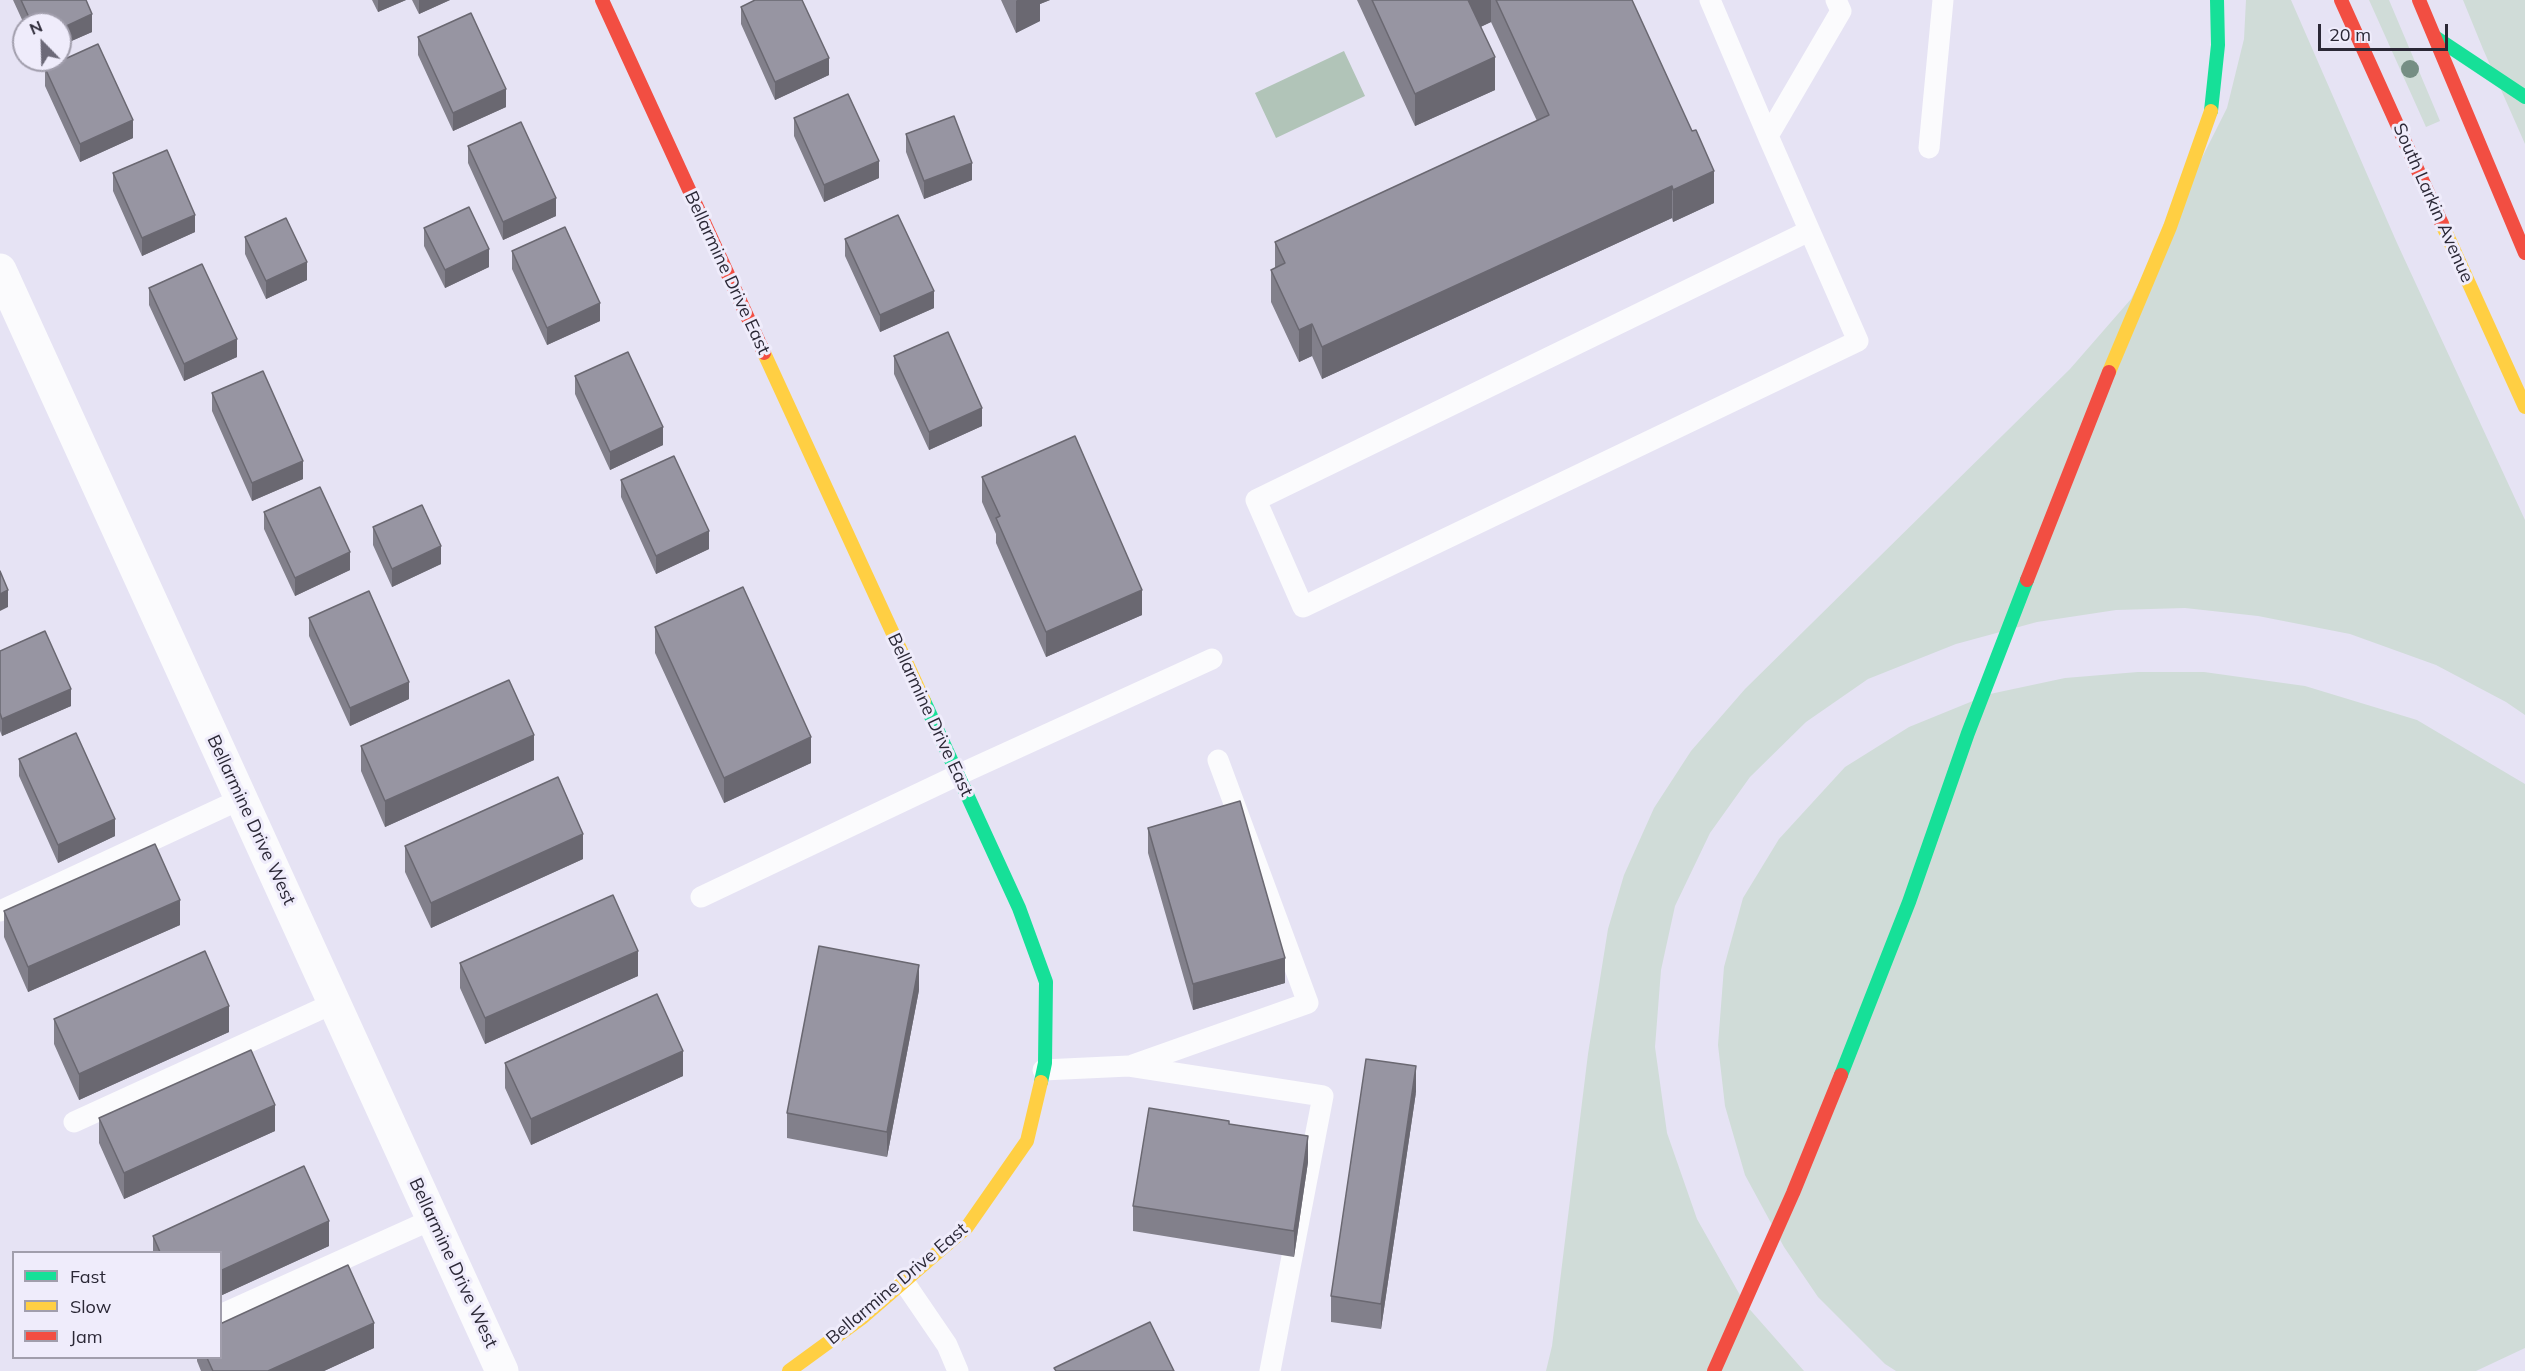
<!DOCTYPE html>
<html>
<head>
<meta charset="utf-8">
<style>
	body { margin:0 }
	#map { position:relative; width:2525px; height:1371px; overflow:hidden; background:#e6e3f4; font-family:Mulish,sans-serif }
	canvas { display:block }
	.legend { position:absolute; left:12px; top:1251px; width:210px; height:108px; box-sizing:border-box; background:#efecfb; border:2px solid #a19eac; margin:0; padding:8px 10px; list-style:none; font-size:18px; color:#2b2836 }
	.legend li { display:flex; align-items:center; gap:12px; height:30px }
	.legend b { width:30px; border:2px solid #a19eac }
	.north { position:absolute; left:12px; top:12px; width:60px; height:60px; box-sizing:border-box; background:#efecfb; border:2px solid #a19eac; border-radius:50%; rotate:337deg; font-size:16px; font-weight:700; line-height:24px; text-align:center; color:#2b2836 }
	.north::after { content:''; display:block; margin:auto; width:21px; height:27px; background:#6c6978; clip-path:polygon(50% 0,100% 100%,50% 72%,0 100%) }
	.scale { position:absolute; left:2318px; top:24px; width:130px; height:27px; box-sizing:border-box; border:3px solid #2b2836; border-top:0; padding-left:8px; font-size:18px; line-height:21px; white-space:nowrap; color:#2b2836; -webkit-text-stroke:4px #efecfb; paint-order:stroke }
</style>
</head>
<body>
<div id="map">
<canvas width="2525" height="1371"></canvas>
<ul class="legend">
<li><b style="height:8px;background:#16e098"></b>Fast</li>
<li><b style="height:8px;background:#ffcf43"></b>Slow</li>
<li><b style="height:8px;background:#f24e42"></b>Jam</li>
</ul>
<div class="north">N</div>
<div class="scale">20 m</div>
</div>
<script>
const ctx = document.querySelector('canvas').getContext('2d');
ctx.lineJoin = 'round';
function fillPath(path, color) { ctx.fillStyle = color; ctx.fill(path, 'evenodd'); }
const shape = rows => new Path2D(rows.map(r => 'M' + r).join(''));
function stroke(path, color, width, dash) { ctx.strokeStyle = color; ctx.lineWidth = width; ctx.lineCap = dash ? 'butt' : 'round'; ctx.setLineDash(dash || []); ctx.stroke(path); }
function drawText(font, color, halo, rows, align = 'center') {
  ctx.font = font + ' Mulish,sans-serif'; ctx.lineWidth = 6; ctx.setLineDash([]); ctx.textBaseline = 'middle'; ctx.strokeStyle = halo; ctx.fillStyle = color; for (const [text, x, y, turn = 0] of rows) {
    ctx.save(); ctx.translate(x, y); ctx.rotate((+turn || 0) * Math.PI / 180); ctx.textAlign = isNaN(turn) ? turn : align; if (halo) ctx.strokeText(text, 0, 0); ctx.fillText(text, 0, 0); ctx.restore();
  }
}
fillPath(shape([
	[2246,0,2291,0,2397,243,2525,520,2525,715,2506,702,2436,665,2350,634,2258,616,2185,608,2116,610,2037,622,1956,644,1868,679,1806,722,1750,777,1710,833,1675,906,1661,970,1655,1047,1667,1133,1697,1219,1745,1304,1804,1371,1546,1371,1552,1346,1588,1054,1608,929,1624,875,1654,808,1691,751,1745,689,2070,369,2131,299,2227,108,2244,39],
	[2369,0,2389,0,2440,121,2426,127],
	[2463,0,2525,0,2525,144,2483,49],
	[2138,672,2204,672,2305,686,2417,720,2525,784,2525,1348,2476,1371,1896,1371,1885,1364,1818,1297,1784,1247,1745,1175,1725,1106,1718,1045,1724,967,1743,898,1779,839,1845,767,1909,727,1990,694,2065,678]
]), '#d0dcd8');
fillPath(shape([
	[1344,51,1365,96,1276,138,1255,93]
]), '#b1c4b8');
stroke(shape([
	[1710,0,1768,136],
	[1929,148,1943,0],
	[1809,231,1256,500,1303,607,1858,341,1768,136,1841,11,1836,0],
	[701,897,958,775,1212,659],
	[0,911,241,799],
	[1133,1065,1308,1003,1218,760],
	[1043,1070,1129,1066,1323,1096,1270,1371],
	[74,1122,334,1003],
	[904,1282,947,1345,958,1371],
	[220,1315,433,1219]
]), '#fbfbfd', 21);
stroke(shape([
	[0,270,502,1371]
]), '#fbfbfd', 33);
stroke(shape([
	[2435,37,2525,97],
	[2211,111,2218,45,2217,0],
	[924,701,1019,908,1046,982,1045,1063,1041,1082],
	[1841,1075,1909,902,1968,733,2027,580]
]), '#16e098', 14);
stroke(shape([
	[2442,224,2525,407],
	[764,353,924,701],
	[2109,372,2170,227,2211,111],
	[789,1371,863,1317,967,1227,1027,1141,1041,1082]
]), '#ffcf43', 14);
stroke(shape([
	[602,0,764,353],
	[2341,0,2442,224],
	[2419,0,2525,253],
	[2027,580,2109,372],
	[1714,1371,1793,1193,1841,1075]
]), '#f24e42', 14);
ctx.fillStyle = '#768e84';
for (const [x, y] of [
	[2410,69]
]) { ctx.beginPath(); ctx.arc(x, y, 9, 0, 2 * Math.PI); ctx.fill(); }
fillPath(shape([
	[13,0,86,0,92,32,60,46,60,24,24,24],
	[372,0,406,0,378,12],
	[412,0,450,0,419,14],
	[1001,0,1050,0,1040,4,1040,21,1016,33],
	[1357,0,1632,0,1714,203,1673,222,1672,218,1322,379,1312,356,1299,362,1271,302,1271,270,1275,268,1275,242,1537,121,1491,22,1480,27,1495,90,1415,126],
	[741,7,829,75,775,100,741,24],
	[418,37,506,107,453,131,418,55],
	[45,68,133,138,80,162,45,86],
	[794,118,879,178,824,202,794,136],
	[906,134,972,180,924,199,906,152],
	[468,146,556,216,503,240,468,163],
	[113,173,195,232,142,256,113,191],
	[424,228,489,267,445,288,424,246],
	[245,237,307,280,266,299,245,254],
	[845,239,934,308,880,332,845,256],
	[512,251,600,321,547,345,512,269],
	[149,288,237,357,184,381,149,305],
	[894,356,982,426,929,450,894,374],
	[575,376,663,445,610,470,575,394],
	[212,393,303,479,252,501,212,411],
	[982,477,1142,615,1046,657,996,543,996,534,982,502],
	[621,480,709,549,656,574,621,497],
	[264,512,350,570,295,596,264,529],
	[373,527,441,564,392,587,373,545],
	[309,618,409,699,350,726,309,636],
	[655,627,811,763,724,803,655,653],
	[0,651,71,706,2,736,0,731],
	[361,746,534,760,385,827,361,771],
	[19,759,115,836,58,863,19,776],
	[1148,828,1285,983,1193,1010,1148,853],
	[405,846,583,859,431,928,405,872],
	[4,911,180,925,28,992,4,937],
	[460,963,638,976,485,1044,460,988],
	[919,990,887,1157,787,1138,787,1113],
	[54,1019,229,1032,79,1100,54,1044],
	[505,1063,683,1076,531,1145,505,1088],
	[1416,1092,1381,1329,1331,1322,1331,1296],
	[99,1118,275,1131,124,1199,99,1143],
	[1229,1124,1308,1162,1294,1257,1133,1231,1133,1206],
	[153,1236,329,1246,220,1296,220,1252,153,1252],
	[374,1348,324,1371,201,1371,197,1361,197,1358,220,1358]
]), '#82808b');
fillPath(shape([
	[378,0,406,0,378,12],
	[419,0,450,0,419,14],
	[1017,0,1050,0,1040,4,1040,21,1016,33,1016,1],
	[1468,0,1491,0,1491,22,1468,33],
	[92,14,92,32,60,46,60,29],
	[1495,57,1495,90,1415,126,1415,94],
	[829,58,829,75,775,100,775,82],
	[506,89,506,107,453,131,453,113],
	[133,120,133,138,80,162,80,144],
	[879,161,879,178,824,202,824,185],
	[972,163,972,180,924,199,924,181],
	[1714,171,1714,203,1673,222,1673,190],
	[1672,186,1672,218,1322,379,1322,347],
	[556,198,556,216,503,240,503,222],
	[195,215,195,232,142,256,142,238],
	[489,249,489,267,445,288,445,270],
	[307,262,307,280,266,299,266,281],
	[934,291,934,308,880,332,880,315],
	[600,303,600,321,547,345,547,328],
	[1312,324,1312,356,1299,362,1299,330],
	[237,339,237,357,184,381,184,364],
	[982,408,982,426,929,450,929,432],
	[663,427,663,445,610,470,610,452],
	[303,461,303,479,252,501,252,483],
	[709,531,709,549,656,574,656,556],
	[441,546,441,564,392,587,392,569],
	[350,552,350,570,295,596,295,578],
	[8,590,8,607,0,611,0,594],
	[1142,590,1142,615,1046,657,1046,632],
	[409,682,409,699,350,726,350,708],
	[71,689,71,706,2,736,2,719],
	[534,735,534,760,385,827,385,801],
	[811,737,811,763,724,803,724,778],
	[115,819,115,836,58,863,58,845],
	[583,834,583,859,431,928,431,903],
	[180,900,180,925,28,992,28,967],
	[638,951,638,976,485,1044,485,1018],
	[1285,958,1285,983,1193,1010,1193,984],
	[919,965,919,990,887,1157,887,1132],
	[229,1006,229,1032,79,1100,79,1074],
	[683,1051,683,1076,531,1145,531,1119],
	[1416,1066,1416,1092,1381,1329,1381,1304],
	[275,1105,275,1131,124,1199,124,1173],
	[1308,1136,1308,1162,1294,1257,1294,1231],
	[329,1221,329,1246,220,1296,220,1271],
	[374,1323,374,1348,324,1371,268,1371]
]), '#6a6871');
const building = shape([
	[21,0,86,0,92,14,60,29,60,24,32,24,21,0],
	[755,0,802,0,829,58,775,82,741,7,755,0],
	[1372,0,1469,0,1468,0,1495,57,1415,94,1372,0],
	[1496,0,1632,0,1692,131,1696,130,1714,171,1673,190,1672,186,1322,347,1312,324,1299,330,1271,270,1285,263,1275,242,1549,115,1496,0],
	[471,13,506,89,453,113,418,37,471,13],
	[98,44,133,120,80,144,45,68,98,44],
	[848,94,879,161,824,185,794,118,848,94],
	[954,116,972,163,924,181,906,134,954,116],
	[521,122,556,198,503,222,468,146,521,122],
	[167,150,195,215,142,238,113,173,167,150],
	[469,207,489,249,445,270,424,228,469,207],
	[898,215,934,291,880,315,845,239,898,215],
	[286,218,307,262,266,281,245,237,286,218],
	[565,227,600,303,547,328,512,251,565,227],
	[202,264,237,339,184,364,149,288,202,264],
	[948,332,982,408,929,432,894,356,948,332],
	[628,352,663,427,610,452,575,376,628,352],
	[263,371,303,461,252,483,212,393,263,371],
	[1075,436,1142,590,1046,632,996,518,1000,516,982,477,1075,436],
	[674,456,709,531,656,556,621,480,674,456],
	[320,487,350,552,295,578,264,512,320,487],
	[422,505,441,546,392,569,373,527,422,505],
	[0,571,8,590,0,594,0,571],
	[743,587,811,737,724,778,655,627,743,587],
	[369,591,409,682,350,708,309,618,369,591],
	[45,631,71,689,2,719,0,713,0,651,45,631],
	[509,680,534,735,385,801,361,746,509,680],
	[76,733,115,819,58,845,19,759,76,733],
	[558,777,583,834,431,903,405,846,558,777],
	[1240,801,1285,958,1193,984,1148,828,1240,801],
	[155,844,180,900,28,967,4,911,155,844],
	[613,895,638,951,485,1018,460,963,613,895],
	[819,946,919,965,887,1132,787,1113,819,946],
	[205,951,229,1006,79,1074,54,1019,205,951],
	[657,994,683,1051,531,1119,505,1063,657,994],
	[251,1050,275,1105,124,1173,99,1118,251,1050],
	[1366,1059,1416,1066,1381,1304,1331,1296,1366,1059],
	[1149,1108,1229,1121,1229,1124,1308,1136,1294,1231,1133,1206,1149,1108],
	[304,1166,329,1221,220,1271,220,1252,160,1252,153,1236,304,1166],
	[348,1265,374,1323,268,1371,213,1371,207,1358,220,1358,220,1324,348,1265],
	[1150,1322,1174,1371,1056,1371,1054,1368,1150,1322]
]);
fillPath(building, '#9795a2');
stroke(building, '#6a6871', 1.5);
drawText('18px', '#2b2836', '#efecfb', [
	["South Larkin Avenue",2433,203,66],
	["Bellarmine Drive East",727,273,65],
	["Bellarmine Drive East",930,715,65],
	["Bellarmine Drive West",251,820,65],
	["Bellarmine Drive West",453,1263,65],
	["Bellarmine Drive East",897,1284,-40]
]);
</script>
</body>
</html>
